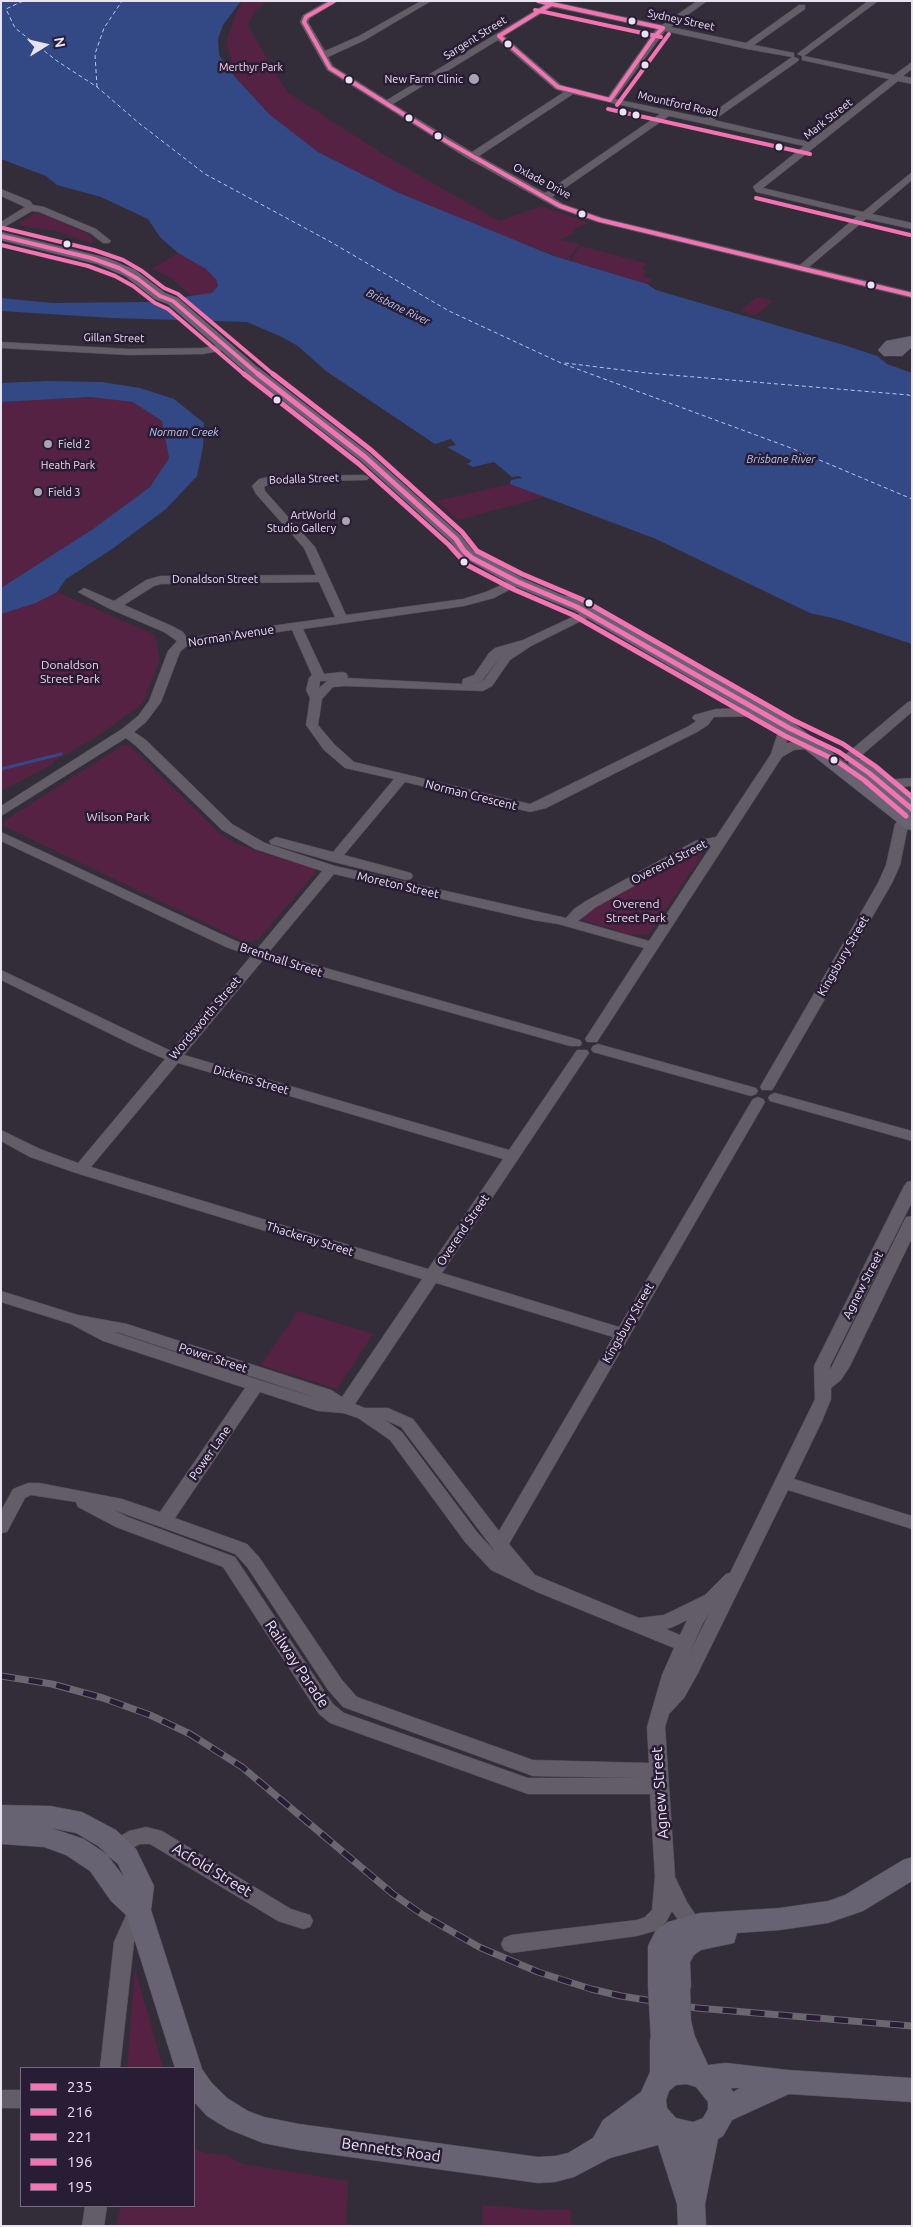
<!DOCTYPE html>
<html>
<head>
<meta charset="utf-8">
<style>
	body { margin:0 }
	#map { position:relative; width:913px; height:2227px; overflow:hidden; background:#332d3a; font-family:Ubuntu,sans-serif }
	canvas { display:block }
	.frame { position:absolute; inset:0; border:2px solid #e9e2f2; pointer-events:none }
	.legend { position:absolute; left:20px; top:2067px; width:175px; height:140px; box-sizing:border-box; background:#291d35; border:1px solid #766c81; margin:0; padding:6px 9px; list-style:none; font-size:15px; color:#e9e2f2 }
	.legend li { display:flex; align-items:center; gap:10px; height:25px }
	.legend b { width:25px; border:1px solid #766c81 }
	.north { position:absolute; left:20px; top:20px; width:50px; height:50px; -webkit-text-stroke:4px #291d35; paint-order:stroke; rotate:80deg; font-size:14px; font-weight:700; line-height:20px; text-align:center; color:#e9e2f2 }
	.north::after { content:''; display:block; margin:auto; width:18px; height:22px; background:#e9e2f2; clip-path:polygon(50% 0,100% 100%,50% 72%,0 100%) }
</style>
</head>
<body>
<div id="map">
<canvas width="913" height="2227"></canvas>
<div class="frame"></div>
<ul class="legend">
<li><b style="height:6px;background:#f373b3"></b>235</li>
<li><b style="height:6px;background:#f373b3"></b>216</li>
<li><b style="height:6px;background:#f373b3"></b>221</li>
<li><b style="height:6px;background:#f373b3"></b>196</li>
<li><b style="height:6px;background:#f373b3"></b>195</li>
</ul>
<div class="north">N</div>
</div>
<script>
const ctx = document.querySelector('canvas').getContext('2d');
ctx.lineJoin = 'round';
function fillPath(path, color) { ctx.fillStyle = color; ctx.fill(path, 'evenodd'); }
const shape = rows => new Path2D(rows.map(r => 'M' + r).join(''));
function stroke(path, color, width, dash) { ctx.strokeStyle = color; ctx.lineWidth = width; ctx.lineCap = dash ? 'butt' : 'round'; ctx.setLineDash(dash || []); ctx.stroke(path); }
function drawText(font, color, halo, rows, align = 'center') {
  ctx.font = font + ' Ubuntu,sans-serif'; ctx.lineWidth = 5; ctx.setLineDash([]); ctx.textBaseline = 'middle'; ctx.strokeStyle = halo; ctx.fillStyle = color; for (const [text, x, y, turn = 0] of rows) {
    ctx.save(); ctx.translate(x, y); ctx.rotate((+turn || 0) * Math.PI / 180); ctx.textAlign = isNaN(turn) ? turn : align; if (halo) ctx.strokeText(text, 0, 0); ctx.fillText(text, 0, 0); ctx.restore();
  }
}
fillPath(shape([
	[242,1,268,1,254,12,248,26,287,92,391,159,497,220,500,221,542,206,589,223,572,230,575,232,560,240,580,244,571,255,570,261,470,223,399,193,318,152,297,138,270,115,235,77,227,44,228,35],
	[39,213,86,233,92,238,93,244,56,231,20,225,19,223,34,214],
	[581,246,648,264,641,269,647,271,642,276,653,279,647,284,572,261,574,255],
	[178,253,206,269,216,279,218,286,212,293,193,297,171,278,152,269],
	[757,297,773,301,756,315,740,311],
	[90,397,133,402,162,421,169,458,150,487,93,529,1,588,1,402],
	[510,484,544,497,458,520,437,501],
	[57,592,155,635,160,660,142,704,98,736,53,762,53,764,1,791,1,614,36,603],
	[123,745,130,746,222,835,233,842,254,850,314,868,316,872,258,940,245,942,4,826,4,821],
	[700,848,706,849,649,934,631,935,580,919,585,912],
	[298,1311,373,1334,337,1389,261,1365],
	[135,1969,163,2068,127,2068],
	[194,2149,206,2153,225,2155,243,2164,348,2181,346,2226,116,2226,121,2206,194,2206],
	[483,2205,540,2210,571,2209,571,2226,483,2226]
]), '#562244');
fillPath(shape([
	[1,1,241,1,223,25,218,39,219,55,235,77,270,115,318,152,399,193,554,256,647,284,656,290,847,346,877,356,887,364,912,373,912,644,837,619,810,613,656,539,510,484,511,480,522,478,519,476,512,477,494,462,473,467,467,464,472,461,447,447,456,445,451,439,435,444,326,371,298,346,282,337,247,322,113,318,1,311,1,298,52,303,148,302,212,293,218,286,216,279,206,269,178,253,160,237,148,219,101,197,57,185,46,176,1,159],
	[48,381,102,382,140,388,174,399,204,423,203,447,197,476,166,509,112,549,66,579,57,592,36,603,1,614,1,588,93,529,150,487,169,458,162,421,133,402,90,397,1,402,1,383]
]), '#334986');
fillPath(shape([
	[182,296,214,322,181,321,153,299]
]), '#332d3a');
stroke(shape([
	[1,769,61,754]
]), '#334986', 3);
stroke(shape([
	[23,1,6,9,15,28,57,61,97,87,140,124,205,174,329,241,449,311,561,363,791,448,912,499],
	[97,87,95,54,104,28,122,1],
	[565,363,647,373,909,395,912,397]
]), '#b6c7ed', 1, [4, 3]);
const minor = shape([
	[328,1,338,1,310,18,308,22,325,51,359,36,421,1,431,1,365,40,328,57,333,66,387,100,544,5,533,1,550,1,662,25,697,1,707,1,671,27,746,43,799,5,805,5,805,9,754,45,794,53,794,57,799,59,798,61,714,120,809,142,889,79,802,60,802,56,797,54,868,1,878,1,804,56,894,75,912,62,912,69,903,76,912,78,912,84,898,81,763,188,863,212,912,172,912,180,872,214,912,223,912,229,866,219,809,267,912,292,912,298,597,222,557,208,467,158,327,70,300,22,303,15,328,1],
	[552,7,656,29,608,97,561,85,504,36,552,7],
	[665,31,747,49,792,57,705,118,615,99,665,31],
	[498,40,555,89,564,92,472,152,393,104,498,40],
	[573,94,660,114,545,193,479,156,573,94],
	[669,116,804,146,755,185,753,187,756,192,857,216,800,265,603,218,563,204,552,197,669,116],
	[1,189,30,201,33,205,44,207,96,229,111,241,109,243,103,243,90,233,39,212,32,211,1,229,1,222,25,207,1,196,1,189],
	[1,342,129,349,203,348,226,344,231,347,230,349,203,354,129,355,1,348,1,342],
	[363,475,367,476,369,478,367,480,273,482,264,487,265,491,315,547,346,615,463,599,486,592,514,579,518,578,524,582,494,598,464,606,303,629,324,674,342,672,346,673,348,676,347,678,462,684,463,679,474,675,489,653,495,648,523,640,585,611,589,610,595,614,531,646,510,660,492,686,483,691,345,686,333,687,322,699,318,725,334,744,354,762,530,804,689,726,696,721,692,718,694,715,716,709,761,708,767,712,761,716,714,717,708,725,697,732,546,808,530,812,405,782,344,855,411,873,413,876,411,879,406,880,330,861,271,844,269,841,276,837,333,852,394,779,345,768,324,750,306,725,310,698,306,690,309,678,312,675,292,630,188,645,180,652,161,702,146,722,134,732,146,740,232,824,265,843,335,866,566,918,574,909,586,901,695,841,716,837,771,754,781,723,789,723,791,726,786,743,805,741,821,745,822,748,816,752,805,749,794,750,782,757,597,1042,587,1042,585,1039,644,948,558,924,533,920,334,874,269,952,580,1040,582,1043,580,1046,570,1046,263,960,184,1055,509,1150,577,1050,587,1050,589,1053,442,1273,619,1327,751,1102,753,1099,758,1097,763,1099,765,1102,509,1544,535,1575,639,1618,664,1615,705,1595,726,1574,730,1573,815,1399,814,1366,904,1186,907,1182,912,1181,912,1202,830,1366,830,1370,904,1221,906,1217,912,1216,912,1238,850,1366,841,1380,831,1388,831,1399,822,1421,794,1479,912,1516,912,1529,788,1490,698,1673,684,1698,669,1714,665,1727,675,1877,687,1902,703,1926,700,1932,693,1934,686,1932,672,1911,666,1922,658,1930,637,1936,511,1953,504,1950,501,1944,504,1938,511,1935,637,1920,645,1917,652,1910,655,1877,650,1794,528,1794,330,1723,319,1714,223,1567,116,1527,78,1507,76,1502,31,1495,25,1498,7,1532,1,1533,1,1511,13,1489,28,1483,39,1483,122,1499,160,1512,245,1388,103,1341,71,1324,1,1302,1,1291,78,1315,127,1324,331,1390,342,1397,422,1279,76,1173,30,1157,1,1141,1,1130,40,1149,78,1163,165,1059,137,1047,1,980,1,970,171,1051,251,956,226,947,1,841,1,832,236,941,257,949,322,871,255,849,222,830,136,746,126,738,1,816,1,806,122,729,138,716,149,701,168,651,177,641,164,632,110,609,78,592,84,588,114,601,146,580,160,576,316,575,304,548,256,494,252,486,259,479,273,476,363,475],
	[319,582,335,617,187,638,183,632,172,626,124,605,154,586,161,584,319,582],
	[501,656,484,680,473,684,482,681,501,656],
	[320,681,327,681,319,688,320,681],
	[711,846,649,941,578,921,596,907,704,847,711,846],
	[178,1063,503,1159,428,1269,91,1167,178,1063],
	[436,1283,613,1337,499,1531,413,1419,388,1408,365,1408,355,1404,436,1283],
	[114,1332,120,1333,320,1399,262,1381,114,1332],
	[260,1392,318,1411,343,1413,358,1418,390,1440,465,1542,491,1570,537,1592,674,1648,662,1675,647,1727,649,1763,533,1760,357,1697,342,1680,259,1557,247,1544,175,1518,260,1392],
	[385,1420,401,1427,497,1554,477,1532,402,1432,385,1420],
	[114,1510,235,1554,247,1567,328,1690,343,1707,533,1776,639,1778,528,1778,344,1713,333,1704,235,1557,128,1517,114,1510],
	[710,1612,690,1652,702,1625,710,1612],
	[687,1620,680,1635,666,1629,673,1627,687,1620],
	[912,701,912,712,855,761,845,761,844,758,845,755,908,702,912,701],
	[912,778,912,786,882,788,875,784,882,780,912,778],
	[906,817,911,818,912,822,908,826,900,865,892,883,774,1087,772,1090,762,1090,760,1087,878,883,886,865,895,824,901,818,906,817],
	[598,1044,756,1088,758,1091,756,1094,751,1096,593,1052,591,1049,593,1046,598,1044],
	[775,1093,912,1131,912,1141,770,1101,768,1098,770,1095,775,1093],
	[146,1827,162,1831,291,1909,310,1915,313,1921,310,1927,303,1929,278,1921,150,1844,140,1844,119,1855,112,1853,109,1847,112,1841,129,1831,146,1827],
	[138,1902,145,1904,148,1910,134,1942,120,2068,100,2068,114,1942,131,1904,138,1902],
	[1,2090,21,2090,21,2108,1,2108,1,2090],
	[85,2206,107,2206,104,2226,82,2226,85,2206]
]);
const major = shape([
	[1,232,107,258,135,270,165,293,178,298,256,366,370,454,461,536,473,551,524,579,564,596,573,597,795,724,855,770,848,763,851,759,863,759,912,800,912,814,909,813,912,816,912,830,906,829,783,732,575,611,512,585,463,557,451,542,360,460,246,372,168,304,155,299,125,276,97,264,1,240,1,232],
	[912,336,912,347,902,356,884,356,878,350,886,341,912,336],
	[1,1805,50,1806,82,1812,116,1830,136,1849,154,1886,151,1910,202,2069,211,2082,227,2098,248,2111,264,2117,299,2124,538,2157,555,2156,568,2153,593,2138,603,2120,641,2092,650,2072,650,2039,654,2030,664,2027,673,2030,682,2027,692,2030,708,2065,726,2063,788,2070,912,2078,912,2102,789,2094,732,2120,723,2136,718,2139,705,2204,706,2226,678,2226,677,2204,658,2145,610,2158,574,2177,555,2182,538,2183,299,2150,263,2143,228,2129,207,2116,194,2102,194,2068,175,2068,127,1916,111,1901,90,1871,66,1855,44,1847,1,1844,1,1805],
	[51,1828,76,1833,98,1846,108,1855,84,1839,51,1828],
	[108,1856,118,1864,124,1877,108,1856],
	[686,2084,696,2087,708,2102,708,2109,703,2118,693,2122,676,2118,667,2108,666,2100,669,2091,676,2085,686,2084],
	[731,2088,740,2088,733,2092,731,2088],
	[912,1857,912,1881,863,1911,828,1923,780,1930,737,1933,734,1943,701,1950,694,1955,690,1962,691,1987,687,1995,677,1999,668,1995,661,1998,651,1994,648,1986,648,1946,656,1930,668,1922,700,1913,780,1908,828,1901,845,1895,903,1860,912,1857]
]);
stroke(minor, '#504b57', 1);
stroke(major, '#504b57', 1);
fillPath(minor, '#625d67');
fillPath(major, '#676372');
const rail = shape([
	[1,1676,52,1684,103,1698,150,1715,190,1734,242,1767,393,1894,423,1915,479,1947,538,1972,591,1989,621,1996,697,2008,912,2026]
]);
stroke(rail, '#6b6770', 7);
stroke(rail, '#291d35', 5, [14]);
const majorBridge = shape([
	[661,1986,664,2039],
	[677,1987,678,2022,682,2039]
]);
stroke(majorBridge, '#504b57', 27, []);
stroke(majorBridge, '#676372', 26);
stroke(shape([
	[1,236,91,258,119,268,138,279,160,296,173,301,259,375]
]), '#f373b3', 4);
stroke(shape([
	[258,374,365,457,456,539,464,551,472,558,518,582,577,607,789,728,839,752,869,773,912,809]
]), '#f373b3', 5);
stroke(shape([
	[1,245,88,266,115,276,133,286,155,303,168,309,245,375]
]), '#f373b3', 4);
stroke(shape([
	[244,374,359,464,449,545,467,565,515,590,573,615,785,736,835,760,864,780,906,816]
]), '#f373b3', 5);
stroke(shape([
	[3,228,94,250,123,260,142,271,164,288,178,294,274,375]
]), '#f373b3', 4);
stroke(shape([
	[273,374,371,450,462,532,477,551,522,574,581,599,793,720,843,744,875,766,912,797]
]), '#f373b3', 5);
stroke(shape([
	[334,1,306,17,304,22,330,68,446,141,560,206,600,220,912,295],
	[538,1,663,28],
	[551,4,499,36,558,87,610,100,654,37,663,28]
]), '#f373b3', 4);
stroke(shape([
	[535,10,661,37],
	[617,105,669,34],
	[608,109,810,154],
	[756,198,910,235]
]), '#f373b3', 4);
for (const [x, y, r, color] of [
	[632,21,4.5,"#e9e2f2"],
	[645,34,4.5,"#e9e2f2"],
	[508,44,4.5,"#e9e2f2"],
	[645,65,4.5,"#e9e2f2"],
	[474,79,6,"#a9a3b2"],
	[349,80,4.5,"#e9e2f2"],
	[623,112,4.5,"#e9e2f2"],
	[636,115,4.5,"#e9e2f2"],
	[409,118,4.5,"#e9e2f2"],
	[438,136,4.5,"#e9e2f2"],
	[779,147,4.5,"#e9e2f2"],
	[582,214,4.5,"#e9e2f2"],
	[67,244,4.5,"#e9e2f2"],
	[871,285,4.5,"#e9e2f2"],
	[277,400,4.5,"#e9e2f2"],
	[48,444,5,"#a9a3b2"],
	[38,492,5,"#a9a3b2"],
	[346,521,5,"#a9a3b2"],
	[464,562,4.5,"#e9e2f2"],
	[589,603,4.5,"#e9e2f2"],
	[834,760,4.5,"#e9e2f2"]
]) { const dot = new Path2D(); dot.arc(x, y, r, 0, 2 * Math.PI); ctx.fillStyle = color; ctx.fill(dot); stroke(dot, '#291d35', 2); }
drawText('11px', '#e9e2f2', '#291d35', [
	["Sydney Street",681,20,12],
	["Sargent Street",475,38,-32],
	["Mountford Road",678,104,13],
	["Mark Street",828,119,-38],
	["Oxlade Drive",542,181,28],
	["Gillan Street",114,338,1],
	["Bodalla Street",304,479,-2],
	["Donaldson Street",215,579]
]);
drawText('11px', '#fcd1e8', '#291d35', [
	["Merthyr Park",251,67],
	["Heath Park",68,465]
]);
drawText('11px', '#e9e2f2', '#291d35', [
	["New Farm Clinic",463,79],
	["Field 2",58,444,"left"],
	["Field 3",48,492,"left"],
	["ArtWorld",336,515],
	["Studio Gallery",336,528]
], 'right');
drawText('italic 11px', '#b6c7ed', '#291d35', [
	["Brisbane River",398,307,26],
	["Norman Creek",184,432],
	["Brisbane River",781,459]
]);
drawText('12px', '#e9e2f2', '#291d35', [
	["Norman Avenue",231,636,-9],
	["Norman Crescent",471,795,14],
	["Overend Street",669,862,-27],
	["Moreton Street",398,885,13],
	["Kingsbury Street",843,956,-60],
	["Brentnall Street",281,960,18],
	["Wordsworth Street",205,1018,-50],
	["Dickens Street",251,1080,16],
	["Overend Street",463,1230,-56],
	["Thackeray Street",310,1239,17],
	["Agnew Street",863,1285,-63],
	["Kingsbury Street",628,1323,-60],
	["Power Street",213,1358,18],
	["Power Lane",210,1453,-55]
]);
drawText('12px', '#fcd1e8', '#291d35', [
	["Donaldson",70,665],
	["Street Park",70,679],
	["Wilson Park",118,817],
	["Overend",636,904],
	["Street Park",636,918]
]);
drawText('15px', '#e9e2f2', '#291d35', [
	["Railway Parade",297,1664,56],
	["Agnew Street",660,1793,-94],
	["Acfold Street",212,1870,31],
	["Bennetts Road",391,2150,8]
]);
</script>
</body>
</html>
